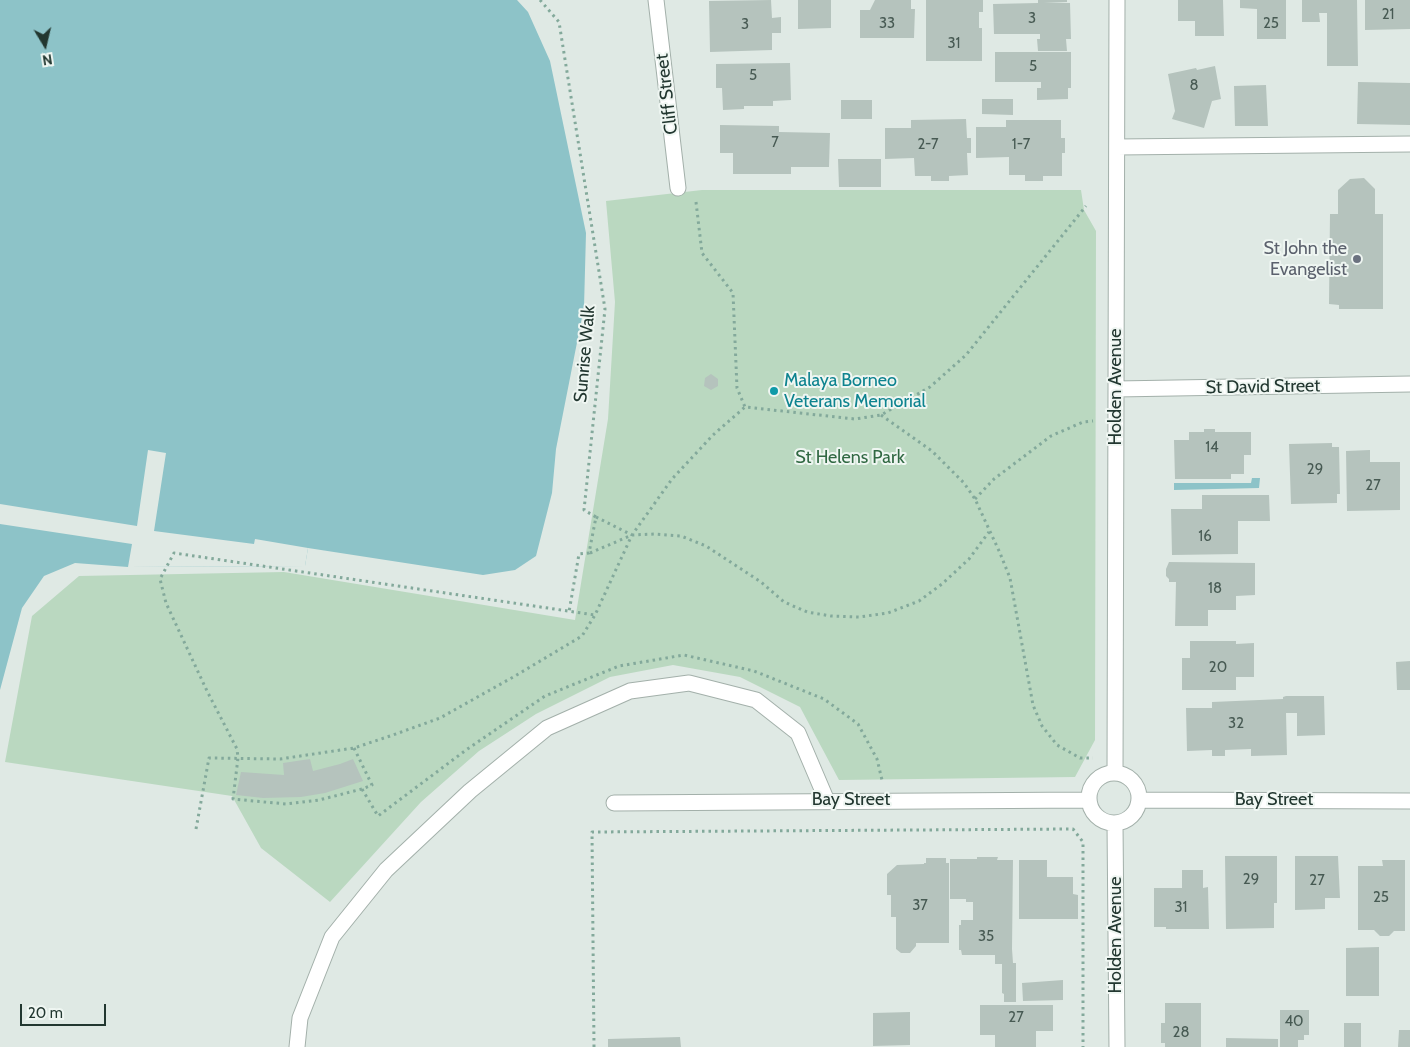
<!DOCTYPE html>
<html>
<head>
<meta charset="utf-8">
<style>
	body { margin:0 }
	#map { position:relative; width:1410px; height:1047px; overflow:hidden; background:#dfe9e4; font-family:Cabin,sans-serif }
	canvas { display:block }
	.north { position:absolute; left:20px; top:20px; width:50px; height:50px; -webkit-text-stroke:4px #eff6f2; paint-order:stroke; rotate:171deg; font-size:14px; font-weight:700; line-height:20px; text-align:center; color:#223730 }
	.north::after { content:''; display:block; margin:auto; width:18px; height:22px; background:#223730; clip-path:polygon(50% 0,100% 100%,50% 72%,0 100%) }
	.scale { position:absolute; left:20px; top:1004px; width:86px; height:22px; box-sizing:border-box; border:2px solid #223730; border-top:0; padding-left:6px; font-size:15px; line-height:18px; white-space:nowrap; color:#223730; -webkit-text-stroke:4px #eff6f2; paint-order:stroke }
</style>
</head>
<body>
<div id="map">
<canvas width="1410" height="1047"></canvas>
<div class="north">N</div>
<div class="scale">20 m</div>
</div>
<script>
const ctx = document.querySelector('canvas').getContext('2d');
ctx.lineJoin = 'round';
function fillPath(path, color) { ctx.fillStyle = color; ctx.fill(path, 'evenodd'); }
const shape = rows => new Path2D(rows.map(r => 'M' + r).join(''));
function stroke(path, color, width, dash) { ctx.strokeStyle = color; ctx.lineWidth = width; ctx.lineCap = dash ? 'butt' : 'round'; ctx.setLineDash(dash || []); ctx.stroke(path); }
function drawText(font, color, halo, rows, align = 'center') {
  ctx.font = font + ' Cabin,sans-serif'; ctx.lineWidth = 4; ctx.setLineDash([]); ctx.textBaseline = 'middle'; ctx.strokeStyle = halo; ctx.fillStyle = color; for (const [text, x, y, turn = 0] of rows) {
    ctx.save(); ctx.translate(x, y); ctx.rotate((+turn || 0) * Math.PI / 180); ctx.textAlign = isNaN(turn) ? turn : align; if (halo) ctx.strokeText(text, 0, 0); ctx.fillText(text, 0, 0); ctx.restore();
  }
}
fillPath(shape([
	[702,190,1081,190,1084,210,1096,231,1095,740,1075,777,839,780,800,707,740,677,673,665,610,677,536,714,479,751,421,802,330,902,261,848,232,796,5,762,32,616,79,576,284,572,575,620,608,419,615,302,606,201]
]), '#bad8c0');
fillPath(shape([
	[0,0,517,0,528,12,550,61,586,233,584,307,556,449,552,493,536,556,515,570,483,575,308,548,305,566,128,567,75,563,44,576,22,608,0,690],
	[1252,478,1260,478,1259,488,1174,490,1174,483,1251,483]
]), '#8dc3c8');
fillPath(shape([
	[148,450,166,453,154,531,254,544,255,539,308,548,305,566,128,567,132,544,0,524,0,504,137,526]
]), '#dfe9e4');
fillPath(shape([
	[771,0,772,18,781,17,781,33,772,33,772,50,710,52,709,1],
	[798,0,831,0,831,28,798,29],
	[875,0,911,0,911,9,915,9,914,38,860,38,860,10,870,10],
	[926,0,983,0,983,12,979,12,979,28,982,28,982,61,926,61],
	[1038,0,1067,0,1067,2,1044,3,1070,3,1071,39,1066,39,1067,51,1038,51,1037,39,1040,39,1040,34,994,34,993,4,1038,3],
	[1178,0,1223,0,1224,36,1195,36,1195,21,1178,21],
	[1240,0,1286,0,1286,39,1257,39,1257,9,1240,8],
	[1302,0,1357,0,1358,66,1327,66,1327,13,1319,13,1320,22,1302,22],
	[1365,0,1410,0,1410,29,1365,30],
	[995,52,1071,52,1071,88,1068,88,1068,99,1037,100,1037,88,1041,88,1041,82,995,82],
	[790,63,791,100,773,101,773,106,744,106,744,109,723,110,722,88,716,88,716,64],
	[1215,66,1221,99,1212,101,1204,128,1172,119,1175,111,1168,74,1196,68,1197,70],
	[1358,82,1410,83,1410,125,1357,124],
	[1266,85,1268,126,1235,126,1234,86],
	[982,99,1013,99,1013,115,982,114],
	[841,100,872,100,872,119,841,119],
	[966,119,967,138,971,138,971,153,967,153,968,175,949,176,949,181,931,181,931,176,915,176,914,158,885,159,885,128,911,128,911,120],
	[1006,120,1061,120,1061,138,1065,138,1065,153,1062,153,1062,176,1043,176,1043,181,1025,181,1025,175,1009,175,1009,157,976,158,976,127,1006,127],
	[720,125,779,126,779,132,830,133,829,167,791,167,791,174,733,174,733,153,720,153],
	[838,159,881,159,881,187,839,187],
	[1364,178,1375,189,1375,214,1383,214,1383,309,1339,309,1339,305,1329,304,1330,214,1338,214,1338,190,1350,179],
	[711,374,718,379,718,386,711,390,704,386,705,378],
	[1204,429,1215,429,1215,432,1251,432,1251,455,1244,455,1244,474,1231,474,1231,479,1175,479,1174,440,1189,440,1189,432,1204,432],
	[1332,443,1332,447,1339,447,1340,494,1337,494,1337,503,1291,504,1289,444],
	[1370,450,1370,462,1400,462,1400,510,1347,511,1346,451],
	[1202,495,1269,495,1270,521,1238,521,1238,554,1172,555,1171,509,1202,509],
	[1169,562,1255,563,1255,595,1236,596,1236,610,1208,610,1208,626,1175,626,1176,582,1169,582,1169,579,1166,576,1166,569],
	[1190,641,1236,641,1236,644,1254,643,1254,677,1236,677,1236,690,1182,690,1182,658,1190,658],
	[1410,661,1410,690,1397,690,1396,662],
	[1286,696,1324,696,1325,735,1297,736,1297,713,1286,713,1287,755,1251,756,1251,749,1225,750,1225,756,1212,756,1212,750,1187,751,1186,708,1212,708,1212,702,1283,699,1283,697],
	[310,759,313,771,340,764,353,759,363,781,325,793,301,797,263,798,236,795,241,772,284,775,283,763],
	[1225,856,1277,856,1277,903,1274,903,1274,928,1226,929],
	[1295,856,1338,856,1340,898,1325,898,1325,909,1295,910],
	[977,857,998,857,997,860,1013,860,1012,949,1013,963,1016,963,1016,1002,1004,1002,1004,994,1002,993,1002,964,995,964,995,955,962,955,961,950,959,950,959,925,961,925,961,920,973,920,973,902,966,902,966,899,950,899,950,859,977,859],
	[926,858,946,858,946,863,949,863,949,943,916,943,916,946,910,953,901,953,896,949,896,917,891,917,891,895,887,895,887,874,897,865,924,864,924,863,926,863],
	[1019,860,1047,860,1047,877,1073,877,1073,894,1078,895,1078,919,1019,919],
	[1382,860,1405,860,1405,931,1394,931,1389,936,1380,936,1374,930,1358,930,1358,866,1383,866],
	[1182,870,1203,870,1203,888,1208,887,1209,929,1166,929,1166,927,1154,927,1154,888,1182,888],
	[1379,947,1379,996,1346,996,1346,948],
	[1063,980,1063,1000,1023,1001,1022,983],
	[1165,1003,1201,1003,1201,1047,1165,1047,1165,1043,1161,1043,1161,1023,1165,1023],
	[980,1005,1053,1005,1053,1031,1036,1031,1036,1047,995,1047,995,1035,980,1035],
	[1280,1010,1309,1010,1309,1035,1304,1035,1304,1040,1298,1040,1298,1047,1280,1047],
	[910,1012,910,1045,873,1046,873,1013],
	[1344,1023,1361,1023,1361,1047,1344,1047],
	[1399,1030,1410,1030,1410,1047,1398,1047],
	[680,1037,681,1047,608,1047,608,1039],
	[1226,1038,1278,1039,1278,1047,1226,1047]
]), '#b5c3bd');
const minor = shape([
	[656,0,678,188],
	[1117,147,1410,144],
	[1116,389,1410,384],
	[1115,773,1117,0],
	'1089 798a25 25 0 1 1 50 0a25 25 0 1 1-50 0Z',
	[1139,800,1410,801],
	[614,803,1089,800],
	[1115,823,1117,1047],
	[297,1047,300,1018,332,937,386,870,470,791,547,728,630,691,689,683,756,700,798,733,827,801]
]);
stroke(minor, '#a3b0aa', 17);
stroke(shape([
	[540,0,559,22,605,309,584,510,596,517,589,553,579,554,569,612],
	[696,202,702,253,733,293,737,388,745,407],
	[881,415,932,451,964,483,975,499,1000,553,1010,578,1033,705,1042,726,1057,745,1080,758,1093,758],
	[975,499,994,479,1051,436,1083,422,1093,421],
	[596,517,632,535],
	[590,553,632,535,655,534,681,536,706,546,761,582,784,602,807,612,831,616,859,617,888,613,919,601,942,584,969,559,989,532],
	[354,748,372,785,362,789,319,800,286,804,233,799,238,758,237,749,207,691,166,603,160,579,174,553,595,615],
	[362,789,378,816,466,750,545,696,619,666,684,655,754,671,824,699,858,724,877,759,882,780],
	[196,829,209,758,280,759,354,748,393,735,440,718,515,676,582,636,595,615,632,535,672,479,713,435,745,407,855,419,881,415,930,387,966,355,1086,206],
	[594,1047,592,832,1073,829,1083,842,1083,1047]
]), '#83a99b', 3, [2.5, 4]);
stroke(minor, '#fff', 15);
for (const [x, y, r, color] of [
	[1357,259,5,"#6b7280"],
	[774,391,5,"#0f9aa8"]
]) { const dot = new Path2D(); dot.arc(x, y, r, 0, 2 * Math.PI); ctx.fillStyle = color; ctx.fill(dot); stroke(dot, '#eff6f2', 2); }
drawText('15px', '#475a53', null, [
	["21",1388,15],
	["3",1032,19],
	["33",887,24],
	["25",1271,24],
	["3",745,25],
	["31",954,44],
	["5",1033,67],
	["5",753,76],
	["8",1194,86],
	["7",775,143],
	["2-7",928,145],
	["1-7",1021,145],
	["14",1212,448],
	["29",1315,470],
	["27",1373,486],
	["16",1205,537],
	["18",1215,589],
	["20",1218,668],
	["32",1236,724],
	["29",1251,880],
	["27",1317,881],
	["25",1381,898],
	["37",920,906],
	["31",1181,908],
	["35",986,937],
	["27",1016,1018],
	["40",1294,1022],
	["28",1181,1033]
]);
drawText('18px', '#223730', '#eff6f2', [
	["Cliff Street",667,94,-97],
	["Sunrise Walk",585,354,-85],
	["Holden Avenue",1116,387,-90],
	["St David Street",1263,387,-1],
	["Bay Street",851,800],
	["Bay Street",1274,800],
	["Holden Avenue",1116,935,-90]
]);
drawText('18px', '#5b616d', '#eff6f2', [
	["St John the",1347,249],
	["Evangelist",1347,270]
], 'right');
drawText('18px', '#0d838f', '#eff6f2', [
	["Malaya Borneo",784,381],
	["Veterans Memorial",784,402]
], 'left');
drawText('18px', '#316943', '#eff6f2', [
	["St Helens Park",850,458]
]);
</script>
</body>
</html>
